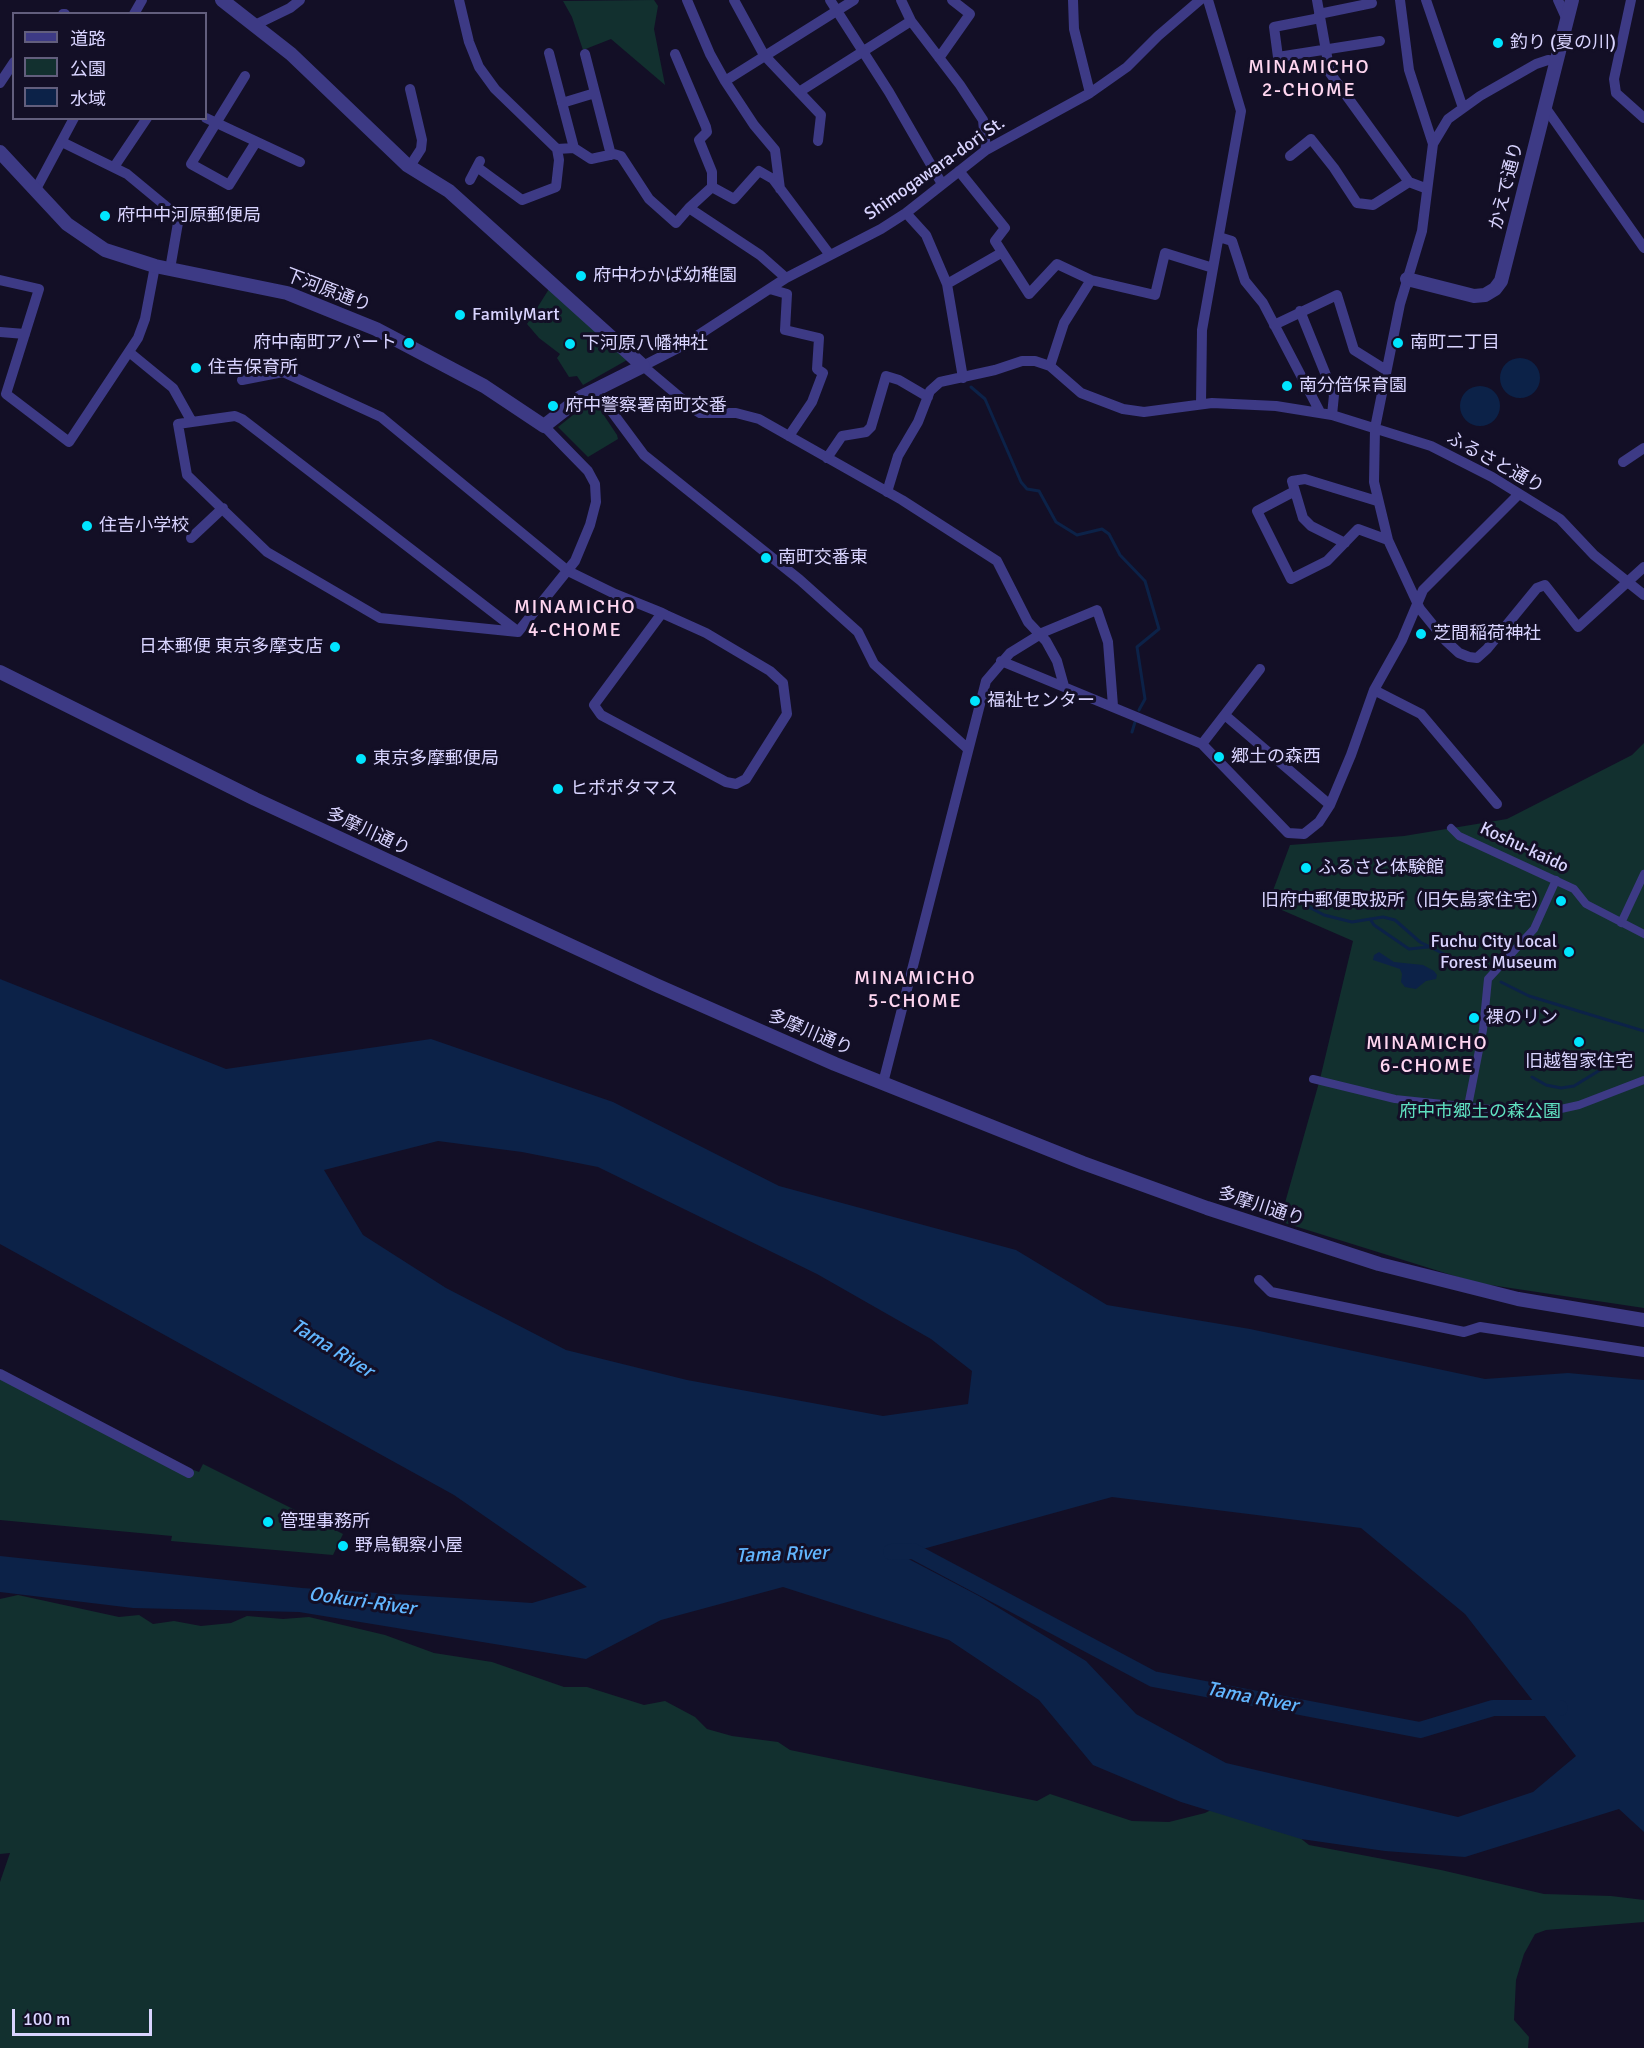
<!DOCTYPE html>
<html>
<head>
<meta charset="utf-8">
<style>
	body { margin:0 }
	#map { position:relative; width:1644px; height:2048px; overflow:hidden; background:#130f26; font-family:Signika,"Noto Sans JP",sans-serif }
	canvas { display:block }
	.legend { position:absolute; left:12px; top:12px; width:195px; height:108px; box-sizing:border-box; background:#130f26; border:2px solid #625e7d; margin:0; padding:8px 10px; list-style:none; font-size:18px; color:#d9d4ff }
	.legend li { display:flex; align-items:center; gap:12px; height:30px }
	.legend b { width:30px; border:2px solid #625e7d }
	.scale { position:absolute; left:12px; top:2009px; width:140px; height:27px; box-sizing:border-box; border:3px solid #d9d4ff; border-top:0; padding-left:8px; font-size:18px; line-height:21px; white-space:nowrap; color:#d9d4ff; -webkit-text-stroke:4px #130f26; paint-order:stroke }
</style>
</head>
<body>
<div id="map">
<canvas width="1644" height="2048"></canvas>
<ul class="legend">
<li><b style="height:8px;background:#3d3a85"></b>道路</li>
<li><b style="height:16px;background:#12302f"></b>公園</li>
<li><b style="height:16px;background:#0c2248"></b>水域</li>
</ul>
<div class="scale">100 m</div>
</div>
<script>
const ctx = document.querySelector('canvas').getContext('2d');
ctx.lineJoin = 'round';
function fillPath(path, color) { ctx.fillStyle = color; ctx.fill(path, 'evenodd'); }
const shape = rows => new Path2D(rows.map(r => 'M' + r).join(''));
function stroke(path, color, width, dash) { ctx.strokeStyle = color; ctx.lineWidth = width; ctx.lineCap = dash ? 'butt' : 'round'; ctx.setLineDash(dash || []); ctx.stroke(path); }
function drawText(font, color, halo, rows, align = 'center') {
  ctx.font = font + ' Signika,"Noto Sans JP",sans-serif'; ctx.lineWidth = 6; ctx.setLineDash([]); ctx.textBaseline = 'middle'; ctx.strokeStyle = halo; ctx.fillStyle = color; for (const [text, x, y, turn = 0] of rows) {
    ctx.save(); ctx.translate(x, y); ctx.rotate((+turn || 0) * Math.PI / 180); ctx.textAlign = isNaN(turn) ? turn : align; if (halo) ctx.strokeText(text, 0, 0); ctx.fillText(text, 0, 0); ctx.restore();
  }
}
fillPath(shape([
	[654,0,658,6,654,29,665,85,611,39,583,50,572,17,563,1],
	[549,289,627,360,583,385,577,376,569,377,557,358,560,354,539,338,527,324],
	[593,399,617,435,618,439,588,457,558,427],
	[1644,743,1644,1308,1477,1283,1285,1223,1281,1217,1320,1079,1353,941,1268,904,1290,845,1404,836,1507,819,1632,755],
	[0,1379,191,1469,199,1472,203,1464,343,1534,333,1555,171,1541,172,1536,0,1520],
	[18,1595,119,1617,139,1615,153,1624,174,1621,201,1626,231,1623,247,1616,283,1619,309,1617,385,1635,434,1653,492,1662,564,1687,587,1687,644,1705,665,1701,695,1717,707,1729,732,1736,778,1742,790,1750,1037,1801,1050,1794,1132,1821,1169,1822,1205,1813,1229,1801,1261,1807,1309,1845,1441,1870,1544,1894,1611,1896,1644,1900,1644,1922,1546,1930,1535,1934,1524,1954,1516,1980,1514,2020,1529,2037,1528,2048,0,2048,0,1882,10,1853,0,1854,0,1599]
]), '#12302f');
fillPath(shape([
	'1500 378a20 20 0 1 1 40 0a20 20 0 1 1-40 0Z',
	'1460 406a20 20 0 1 1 40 0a20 20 0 1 1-40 0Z',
	[1379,952,1394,962,1423,965,1434,971,1437,975,1436,979,1426,981,1416,989,1405,987,1401,982,1402,974,1400,969,1373,960,1374,955],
	[0,979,226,1069,431,1039,613,1102,779,1186,1016,1250,1107,1305,1250,1329,1485,1379,1568,1373,1644,1380,1644,1832,1619,1809,1465,1857,1385,1851,1301,1839,1181,1802,1093,1765,1039,1700,949,1640,783,1587,661,1620,586,1659,299,1612,133,1608,0,1592,0,1556,302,1588,532,1603,587,1587,454,1495,0,1244],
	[438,1141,522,1152,598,1167,817,1274,931,1339,972,1371,968,1404,883,1416,687,1380,566,1350,446,1288,363,1235,324,1170],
	[1112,1497,1361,1528,1465,1614,1576,1756,1533,1792,1458,1817,1226,1763,1136,1714,1086,1661,979,1596,901,1555]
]), '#0c2248');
stroke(shape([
	[971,387,985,399,1021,482,1027,489,1039,491,1056,522,1077,535,1102,529,1109,534,1120,555,1145,581,1159,629,1137,647,1145,699,1139,710],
	[1132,732,1135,722],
	[1299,896,1309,907,1324,915,1352,922,1383,917,1395,920,1420,942,1448,956],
	[1370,919,1374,925,1409,949,1428,947],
	[1501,982,1529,996,1644,1031],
	[1532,1077,1546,1085,1561,1088,1574,1086,1626,1054]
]), '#0c2248', 3);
stroke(shape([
	[891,1552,913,1551,1153,1679,1420,1730,1493,1708,1560,1708]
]), '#0c2248', 16);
stroke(shape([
	[1451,828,1459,836,1574,889,1586,904,1644,934],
	[1621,923,1644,874],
	[1313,1079,1395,1099,1538,1114,1579,1105,1644,1080],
	[1468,1106,1483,1030,1488,979,1534,929,1556,880]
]), '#3d3a85', 8);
stroke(shape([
	[459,0,469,42,479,67,495,89,557,149,574,148,591,159,614,154,621,156,649,199,676,223,689,208,760,255,786,278],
	[687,0,710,54,725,81,754,125,775,150,780,189],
	[734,0,764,55,821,115,818,141],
	[830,0,889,92,942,184],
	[901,0,911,21,960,85,983,120,986,150],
	[1073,0,1074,29,1090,93],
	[1317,0,1330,73,1409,182,1425,188],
	[1400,0,1409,70,1433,144],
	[1426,0,1463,108],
	[1558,0,1567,20],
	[1631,0,1614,79,1616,93,1644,118],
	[63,14,65,14],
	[134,14,142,0],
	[1319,14,1372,3],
	[1320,18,1274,27,1278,57,1380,41],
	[255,25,290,8,300,0],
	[549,53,574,148],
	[585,54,611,155],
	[675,54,706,127,707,132,699,140,712,172,712,187],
	[939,58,970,14,952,0],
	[1556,61,1548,60,1536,64,1480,96,1448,119,1433,144,1422,231,1400,304,1375,428,1374,482,1388,540,1420,609,1446,641,1459,653,1469,657,1477,658,1487,649,1537,588,1545,585,1578,627,1644,567],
	[245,76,191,164,229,185,256,142],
	[725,81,854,0],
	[0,83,14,62],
	[799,92,911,21],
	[562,103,595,93],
	[1545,107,1644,248],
	[206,118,300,162],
	[62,142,127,174,179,217,170,269],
	[1290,156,1311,139,1334,168,1357,203,1373,205,1409,182],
	[410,166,421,149,422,140,410,89],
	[114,167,147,118],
	[477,167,522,200,556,187,559,160,557,149],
	[959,171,1005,228,995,241,1029,294,1057,264,1091,280,1155,295,1165,253,1213,268],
	[470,180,480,161],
	[35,191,74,118],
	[689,208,712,187,734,199,759,171,773,179,830,255],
	[906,213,926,235,947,284,963,378],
	[1219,237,1232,241,1245,281,1263,303,1320,412],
	[0,280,39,289,6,394,69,442,138,338,145,319,155,266],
	[947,284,1001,253],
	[770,289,787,294,785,330,819,338,817,369,823,373,812,402,789,436],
	[1300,311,1334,395,1332,415],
	[1274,325,1337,295,1354,350,1386,370],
	[0,332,25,334],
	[129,352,173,388,192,422,235,416,242,419,516,630],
	[1050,366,1064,323,1091,280],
	[242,380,283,372,381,417,568,571,615,594,662,613,666,615,706,633,770,671,783,683,787,714,746,779,736,784,726,782,601,715,594,705,662,613],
	[595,389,644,455,800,580,858,632,874,664,968,749],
	[1201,404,1202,330,1241,111,1208,0],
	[192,422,178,424,187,475,267,552,380,618,518,632,575,561,590,525,596,502,595,484,588,471,544,426],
	[827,458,842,436,866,432,871,427,886,376,899,380,928,397],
	[1623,462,1644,448],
	[887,492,898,456,918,422,930,391,940,382,995,370,1022,361,1035,361,1050,366,1081,393,1123,409,1144,412,1212,403,1276,406,1332,415,1431,446,1492,477,1560,519,1594,555,1644,595],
	[1293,492,1257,511,1291,579,1327,561,1358,529,1388,540],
	[191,538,223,508],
	[1345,543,1311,526,1303,518,1292,481,1305,479,1377,501],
	[1001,661,1202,744,1288,833,1304,834,1319,822,1330,805,1351,755,1374,690,1402,640,1423,590,1519,494],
	[1064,686,1057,661,1046,641,1028,622,997,561,902,500,759,419,736,413,700,413,694,409,643,366,680,347,786,278,881,229,906,213,986,150,1090,93,1127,67,1158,36,1200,0],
	[1374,690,1421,714,1497,804],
	[1226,716,1330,805],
	[1202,744,1260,669],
	[883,1083,986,681,1010,653,1044,632,1097,610,1108,642,1113,706],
	[1259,1280,1271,1292,1464,1332,1480,1327,1644,1352],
	[0,1374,189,1473]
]), '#3d3a85', 10);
stroke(shape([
	[0,152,67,224,105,250,155,266,287,293,376,329,484,386,544,426,581,397,643,366,449,191,407,165,291,54,222,0],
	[1407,279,1474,296,1485,295,1495,289,1501,281,1572,0],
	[0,672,255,799,656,985,835,1064,1083,1163,1207,1208,1379,1264,1518,1299,1644,1320]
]), '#3d3a85', 14);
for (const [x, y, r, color] of [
	[1498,43,6,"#00e5ff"],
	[105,216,6,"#00e5ff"],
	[581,276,6,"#00e5ff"],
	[460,315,6,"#00e5ff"],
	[409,343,6,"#00e5ff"],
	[1398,343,6,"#00e5ff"],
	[570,344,6,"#00e5ff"],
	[196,368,6,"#00e5ff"],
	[1287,386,6,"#00e5ff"],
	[553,406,6,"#00e5ff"],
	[87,526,6,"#00e5ff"],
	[766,558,6,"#00e5ff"],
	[1421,634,6,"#00e5ff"],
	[335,647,6,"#00e5ff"],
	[975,701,6,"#00e5ff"],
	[1219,757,6,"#00e5ff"],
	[361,759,6,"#00e5ff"],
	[558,789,6,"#00e5ff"],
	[1306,868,6,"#00e5ff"],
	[1561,901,6,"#00e5ff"],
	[1569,952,6,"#00e5ff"],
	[1474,1018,6,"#00e5ff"],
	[1579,1042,6,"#00e5ff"],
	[268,1522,6,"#00e5ff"],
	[343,1546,6,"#00e5ff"]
]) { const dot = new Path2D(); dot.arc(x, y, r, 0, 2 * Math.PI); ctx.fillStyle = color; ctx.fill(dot); stroke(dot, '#130f26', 2); }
drawText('18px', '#d9d4ff', '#130f26', [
	["釣り (夏の川)",1510,43],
	["府中中河原郵便局",117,216],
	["府中わかば幼稚園",593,276],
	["FamilyMart",472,315],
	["府中南町アパート",397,343,"right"],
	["南町二丁目",1410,343],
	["下河原八幡神社",582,344],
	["住吉保育所",208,368],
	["南分倍保育園",1299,386],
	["府中警察署南町交番",565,406],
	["住吉小学校",99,526],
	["南町交番東",778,558],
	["芝間稲荷神社",1433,634],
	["日本郵便 東京多摩支店",323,647,"right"],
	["福祉センター",987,701],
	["郷土の森西",1231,757],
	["東京多摩郵便局",373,759],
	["ヒポポタマス",570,789],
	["ふるさと体験館",1318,868],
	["旧府中郵便取扱所（旧矢島家住宅）",1549,901,"right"],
	["Fuchu City Local",1557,942,"right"],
	["Forest Museum",1557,963,"right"],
	["裸のリン",1486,1018],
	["旧越智家住宅",1579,1062,"center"],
	["管理事務所",280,1522],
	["野鳥観察小屋",355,1546]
], 'left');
drawText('18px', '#d9d4ff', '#130f26', [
	["Shimogawara-dori St.",935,169,-35],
	["かえで通り",1507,186,-76],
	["下河原通り",328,291,21],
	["ふるさと通り",1495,463,29],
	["多摩川通り",368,832,25],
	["Koshu-kaido",1524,848,25],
	["多摩川通り",810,1033,23],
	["多摩川通り",1261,1207,18]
]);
drawText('18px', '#5fe0c0', '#130f26', [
	["府中市郷土の森公園",1480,1112]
]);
ctx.letterSpacing = '1.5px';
drawText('20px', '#ffd6f0', '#130f26', [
	["MINAMICHO",1309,68],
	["2-CHOME",1309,91],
	["MINAMICHO",575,608],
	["4-CHOME",575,631],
	["MINAMICHO",915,979],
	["5-CHOME",915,1002],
	["MINAMICHO",1427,1044],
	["6-CHOME",1427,1067]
]);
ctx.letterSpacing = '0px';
drawText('italic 20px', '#62b6ff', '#130f26', [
	["Tama River",332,1349,32],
	["Tama River",782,1555,-2],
	["Ookuri-River",362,1602,8],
	["Tama River",1252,1698,11]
]);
</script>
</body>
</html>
